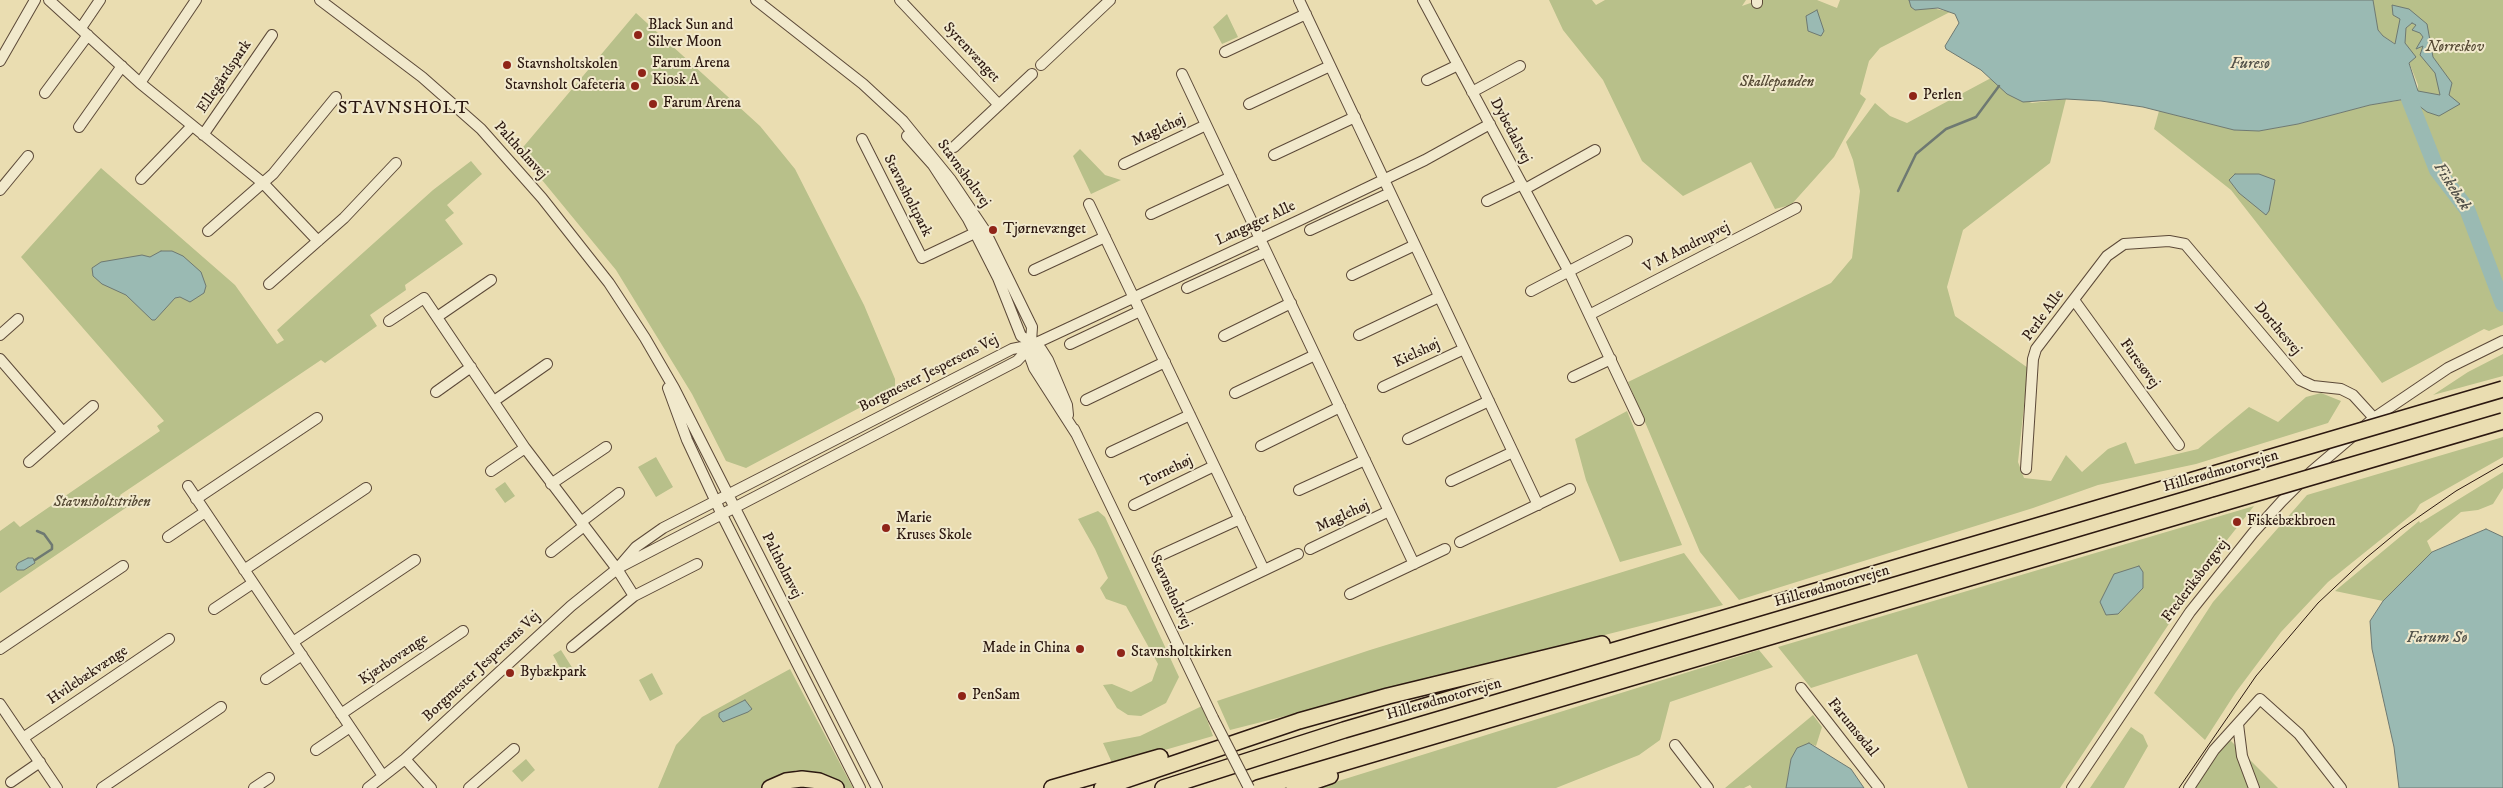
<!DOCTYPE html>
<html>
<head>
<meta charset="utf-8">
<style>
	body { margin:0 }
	canvas { display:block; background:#eaddb1 }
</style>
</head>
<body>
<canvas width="2503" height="788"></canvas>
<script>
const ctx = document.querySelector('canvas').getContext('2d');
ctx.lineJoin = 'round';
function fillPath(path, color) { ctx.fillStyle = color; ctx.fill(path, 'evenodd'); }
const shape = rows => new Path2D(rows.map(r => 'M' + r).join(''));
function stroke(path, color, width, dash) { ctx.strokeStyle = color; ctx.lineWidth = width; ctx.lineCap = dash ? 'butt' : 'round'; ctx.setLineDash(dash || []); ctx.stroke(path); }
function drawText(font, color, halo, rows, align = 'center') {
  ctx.font = font + ' "IM FELL DW Pica",serif'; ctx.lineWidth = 4; ctx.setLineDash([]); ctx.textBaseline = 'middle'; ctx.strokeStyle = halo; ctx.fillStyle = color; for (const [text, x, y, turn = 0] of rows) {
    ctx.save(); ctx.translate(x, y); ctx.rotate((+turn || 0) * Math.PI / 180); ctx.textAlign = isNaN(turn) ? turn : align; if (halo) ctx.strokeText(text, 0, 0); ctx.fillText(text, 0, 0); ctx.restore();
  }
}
fillPath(shape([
	[1549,0,1592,0,1596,5,1605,0,1746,0,1742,6,1759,0,1817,0,1837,8,1840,0,1909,0,1911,7,1917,10,1932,8,1950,12,1880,48,1869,61,1860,94,1866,99,1834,157,1791,205,1775,209,1751,162,1683,196,1642,161,1603,80,1563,30],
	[2373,0,2503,0,2503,325,2489,331,2484,329,2382,383,2231,190,2154,129,2159,111,2234,130,2259,131,2298,124,2370,105,2409,99,2418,91,2418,85,2409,62,2396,44,2383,36,2378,30],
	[2229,180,2275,180,2271,195,2239,193],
	[636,13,760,126,795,169,864,305,895,379,895,389,746,468,726,461,692,394,616,270,519,152],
	[1227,14,1238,37,1222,44,1213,27],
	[1991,78,2007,94,2032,103,2066,99,2050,163,1963,230,1947,287,1955,316,2028,368,2018,462,2024,478,2051,481,2066,455,2082,472,2108,449,2126,442,2135,464,2198,449,2249,407,2278,422,2306,397,2321,393,2341,401,2328,423,2196,464,2098,485,2033,508,1739,600,1700,552,1628,382,1831,283,1852,258,1860,191,1853,160,1846,142,1875,103,1890,116,1907,123],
	[1080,149,1105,175,1121,180,1091,194,1073,156],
	[471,161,482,174,447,205,454,213,445,220,463,244,405,285,406,290,370,315,377,326,325,363,321,360,120,495,127,507,0,593,0,531,14,521,20,527,160,431,157,426,164,421,21,257,101,168,235,285,277,344,284,340,277,330,433,190],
	[2503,354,2503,376,2433,395,2468,372],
	[1627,411,1682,545,1620,562,1586,480,1575,439],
	[2503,437,2503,457,2420,504,2415,512,2328,582,2281,632,2236,692,2205,740,2154,693,2213,602,2307,495],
	[656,457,673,487,656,497,638,467],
	[2503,472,2503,488,2493,504,2478,510,2461,512,2427,541,2432,552,2383,601,2335,591,2419,521,2420,523],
	[505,482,515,496,505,503,495,489],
	[2254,506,2212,559,2060,788,1968,788,1917,654,1811,688,1778,647],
	[2143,572,2143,588,2118,614],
	[1098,511,1105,517,1179,677,1166,703,1141,716,1128,715,1117,708,1103,685,1112,684,1131,692,1152,681,1158,664,1126,606,1106,599,1100,588,1108,578,1095,549,1078,519],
	[1684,553,1723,605,1230,730,1217,701,1370,650],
	[561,650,573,669,564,675,553,655],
	[1759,650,1773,667,1670,702,1660,740,1639,755,1556,788,1316,788],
	[790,669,853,788,843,788,822,775,796,770,761,788,658,788,676,745,702,717],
	[652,673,663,694,650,701,639,680],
	[1202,706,1213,736,1113,765,1103,743,1140,736],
	[1813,715,1822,727,1816,746,1809,743,1791,759,1786,788,1752,788,1750,785,1744,788,1725,788],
	[2131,727,2143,735,2148,746,2124,788,2090,788],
	[2224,734,2278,788,2191,788],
	[526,759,535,770,522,782,512,771]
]), '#b8c08a');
const water = shape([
	[1909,0,2373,0,2378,30,2383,36,2395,44,2400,19,2393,15,2392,5,2409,9,2427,24,2433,57,2452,83,2449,95,2460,104,2439,116,2427,112,2410,99,2400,100,2370,105,2298,124,2259,131,2234,130,2143,107,2101,101,2066,99,2023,102,2007,94,1981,70,1946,49,1945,46,1959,23,1955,14,1938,8,1915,10,1911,7,1909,0],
	[2412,23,2416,25,2412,30,2420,33,2423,37,2416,49,2423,46,2420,55,2435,73,2440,95,2418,91,2409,63,2416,57,2405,43,2406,28,2412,23],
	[1817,10,1824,31,1821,36,1808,31,1806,16,1817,10],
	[2235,174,2259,174,2275,180,2269,211,2266,215,2239,193,2229,180,2235,174],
	[161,251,172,251,183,256,201,272,206,286,204,293,190,302,180,297,175,298,155,320,152,320,126,295,102,284,93,276,92,268,101,262,142,255,150,257,161,251],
	[2486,529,2503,537,2503,788,2399,788,2394,747,2372,649,2370,621,2383,601,2432,552,2486,529],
	[28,558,33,558,35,563,24,570,17,570,16,567,18,563,28,558],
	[2139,566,2143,572,2143,588,2118,614,2106,615,2100,602,2114,574,2139,566],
	[745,700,752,709,748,712,723,722,719,717,719,713,745,700],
	[1809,743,1851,769,1864,788,1786,788,1791,759,1797,748,1809,743]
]);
fillPath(water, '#9abab3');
stroke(water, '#6e7972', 1);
stroke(shape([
	[1898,191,1916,154,1946,129,1976,117,1999,86],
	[35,560,52,549,52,545,44,534,37,531]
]), '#6e7972', 2.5);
stroke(shape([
	[2409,99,2437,170,2467,209,2503,304]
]), '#9abab3', 16);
const minor = shape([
	[49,0,140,83,263,183,318,241],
	[320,0,422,77,481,129,542,198,609,283,645,338,674,388,877,788],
	[756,0,863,84,903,121,951,180,984,229,1032,327,1030,357,1034,368,1077,435],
	[900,0,999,105],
	[1299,0,1538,505],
	[1423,0,1569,272,1639,420],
	[1757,3,1757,0],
	[81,28,100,0],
	[1225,52,1306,14],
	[0,61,35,0],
	[1041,65,1110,0],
	[1182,74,1414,564],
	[1427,80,1458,65],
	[140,83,196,0],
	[1472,92,1520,66],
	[45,93,88,35],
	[1249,104,1330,66],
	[79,127,122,66],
	[203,135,272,35],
	[907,136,933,165,968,219,998,278,1021,336,1041,349,1048,360,1067,405,1068,415],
	[862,139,922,258,979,231],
	[954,147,1032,74],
	[1274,155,1355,117],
	[1124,164,1206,125],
	[141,179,192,126],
	[1525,189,1595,150],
	[0,190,28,156],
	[1487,201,1522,184],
	[1089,204,1264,570],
	[1151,214,1231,177],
	[1310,230,1390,193],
	[208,231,273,174,336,97],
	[1034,270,1105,237],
	[1352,275,1415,245],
	[269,284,344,218,396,163],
	[1187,288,1266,252],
	[1531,291,1627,241],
	[2074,300,2179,445],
	[1591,314,1796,208],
	[437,317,491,280],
	[389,321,424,298,525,448,617,569,634,596],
	[0,335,18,319],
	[1359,335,1439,297],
	[1224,336,1291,303],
	[1070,344,1140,311],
	[1032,345,1059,398],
	[0,359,63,432],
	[1573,377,1611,359],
	[1383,387,1464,349],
	[668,388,687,440,722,515,860,788],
	[436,392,471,367],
	[1235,393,1315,355],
	[1086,400,1165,362],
	[494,401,547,364],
	[1074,429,1213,718],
	[1408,439,1489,401],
	[1261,446,1340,407],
	[1111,452,1190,415],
	[29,462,93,406],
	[2026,469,2033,359,2036,349,2107,256,2124,244,2169,241,2185,244,2300,380,2313,386,2341,389,2353,395,2374,418],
	[491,471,525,448],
	[1451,481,1513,452],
	[551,484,606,447],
	[188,486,383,776],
	[1299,490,1365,460],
	[196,499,317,418],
	[1134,505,1214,466],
	[581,522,619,493],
	[168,537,205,512],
	[1460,542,1570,489],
	[1310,549,1389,511],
	[551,552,584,526],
	[1159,556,1240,519],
	[622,566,1017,361,1032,345],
	[244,570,366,488],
	[1350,594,1445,549],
	[1187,607,1298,554],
	[214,609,253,583],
	[293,642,415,560],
	[572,647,634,596,697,564],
	[0,649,123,566],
	[266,679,302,655],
	[1801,688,1879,788],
	[0,704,57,788],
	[341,714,463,631],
	[2238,724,2242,756,2254,788],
	[23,738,169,639],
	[1675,745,1708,788],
	[316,750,350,727],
	[405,759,431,788],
	[11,782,40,762],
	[102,788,221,707],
	[254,788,269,778],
	[368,788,405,759,571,606,617,569,636,547,663,528,1012,349,1032,345,1300,220,1425,160,1490,124],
	[469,788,514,749],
	[2072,788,2190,612,2253,533,2282,501,2312,471,2374,418,2448,368,2503,341],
	[2189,788,2214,750,2260,699,2299,734,2341,788]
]);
const highway = shape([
	[770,788,786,781,802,779,819,781,836,788],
	[1052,788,1160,757],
	[1102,788,1299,721,1388,696,1602,644],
	[1163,788,1344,730,2207,476],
	[1258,788,2216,505],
	[1294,788,1330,776]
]);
stroke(minor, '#5c4938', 12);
stroke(highway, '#2c1810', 18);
stroke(minor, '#f1e9cc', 10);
stroke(highway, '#eaddb1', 15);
stroke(shape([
	[2179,788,2256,676,2318,603,2366,558,2401,529,2456,491,2503,464]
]), '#2c1810', 1);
const minorBridge = shape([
	[1213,718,1249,788]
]);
const highwayBridge = shape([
	[2207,476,2503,389],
	[2216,505,2503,421]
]);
stroke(minorBridge, '#5c4938', 12, []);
stroke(highwayBridge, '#2c1810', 18, []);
stroke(minorBridge, '#f1e9cc', 10);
stroke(highwayBridge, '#eaddb1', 15);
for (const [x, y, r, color] of [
	[638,35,5,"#8f2418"],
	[507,65,5,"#8f2418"],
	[642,73,5,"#8f2418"],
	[635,86,5,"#8f2418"],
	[1913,96,5,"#8f2418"],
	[653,104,5,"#8f2418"],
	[993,230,5,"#8f2418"],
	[2237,522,5,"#8f2418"],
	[886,528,5,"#8f2418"],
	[1080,649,5,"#8f2418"],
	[1121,653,5,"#8f2418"],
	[510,673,5,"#8f2418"],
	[962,696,5,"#8f2418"]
]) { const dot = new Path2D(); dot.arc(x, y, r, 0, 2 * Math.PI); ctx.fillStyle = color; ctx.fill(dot); stroke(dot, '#f1e9cc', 2); }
drawText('15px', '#2c1810', '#f1e9cc', [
	["Black Sun and",648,26],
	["Silver Moon",648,43],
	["Farum Arena",652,64],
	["Kiosk A",652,81],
	["Stavnsholtskolen",517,65],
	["Stavnsholt Cafeteria",625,86,"right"],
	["Perlen",1923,96],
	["Farum Arena",663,104],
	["Tjørnevænget",1003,230],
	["Marie",896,519],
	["Kruses Skole",896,536],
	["Fiskebækbroen",2247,522],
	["Made in China",1070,649,"right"],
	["Stavnsholtkirken",1131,653],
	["Bybækpark",520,673],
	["PenSam",972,696]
], 'left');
drawText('italic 15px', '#564a35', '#f1e9cc', [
	["Nørreskov",2455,48],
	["Skallepanden",1777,83],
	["Stavnsholtstriben",102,503]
]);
drawText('15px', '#2c1810', '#f1e9cc', [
	["Syrenvænget",971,53,47],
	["Ellegårdspark",225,77,-56],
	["Maglehøj",1159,131,-25],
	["Dybedalsvej",1510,131,62],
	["Paltholmvej",520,151,48],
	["Stavnsholtvej",963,174,54],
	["Stavnsholtpark",907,196,63],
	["Langager Alle",1256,224,-25],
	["V M Amdrupvej",1687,248,-27],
	["Perle Alle",2044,316,-54],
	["Dorthesvej",2277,329,50],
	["Kielshøj",1417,354,-25],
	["Furesøvej",2139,364,54],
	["Borgmester Jespersens Vej",929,374,-27],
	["Tornehøj",1167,472,-26],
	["Hillerødmotorvejen",2221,472,-16],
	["Maglehøj",1343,517,-25],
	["Paltholmvej",781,566,63],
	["Frederiksborgvej",2196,581,-53],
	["Hillerødmotorvejen",1832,587,-16],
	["Stavnsholtvej",1170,592,65],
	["Kjærbovænge",394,660,-34],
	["Borgmester Jespersens Vej",482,667,-43],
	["Hvilebækvænge",88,676,-34],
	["Hillerødmotorvejen",1444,700,-16],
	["Farumsødal",1852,728,51]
]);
drawText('italic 16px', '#525149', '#f1e9cc', [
	["Furesø",2250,65],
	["Fiskebæk",2451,187,57],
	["Farum Sø",2437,639]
]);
ctx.letterSpacing = '1px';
drawText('18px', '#2c1810', '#f1e9cc', [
	["STAVNSHOLT",404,109]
]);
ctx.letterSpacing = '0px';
</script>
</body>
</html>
